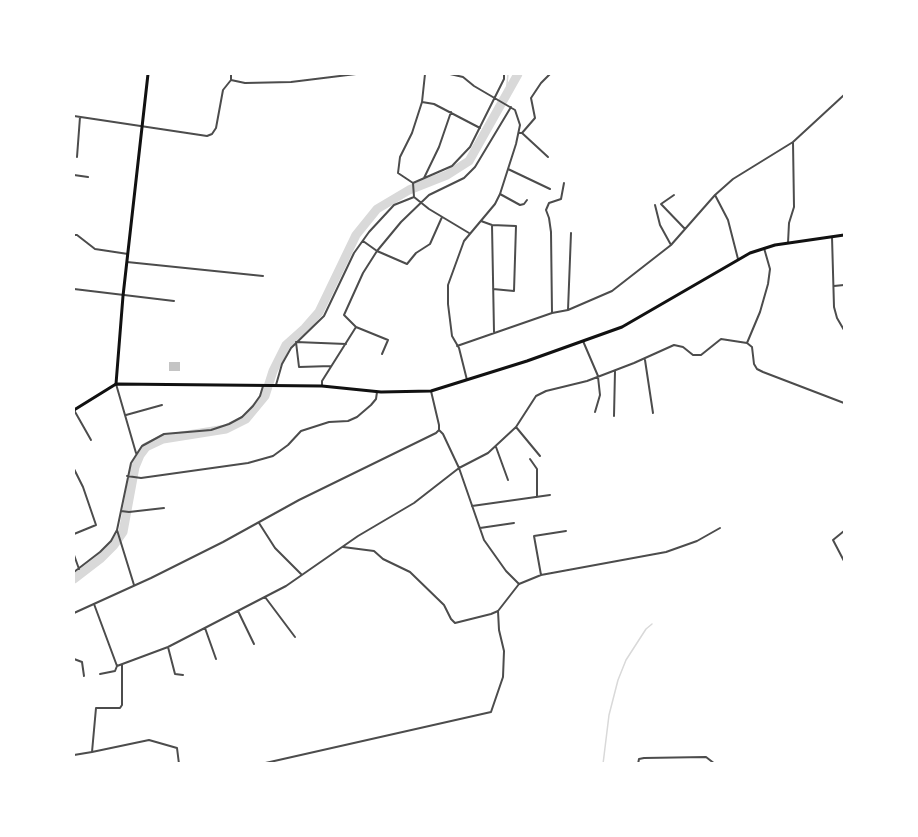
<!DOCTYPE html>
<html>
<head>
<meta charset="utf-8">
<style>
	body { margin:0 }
	#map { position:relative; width:918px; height:837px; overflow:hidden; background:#fff; font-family:"Work Sans",sans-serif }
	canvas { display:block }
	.frame { position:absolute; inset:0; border:75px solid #fff; pointer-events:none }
</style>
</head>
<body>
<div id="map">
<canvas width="918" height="837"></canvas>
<div class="frame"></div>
</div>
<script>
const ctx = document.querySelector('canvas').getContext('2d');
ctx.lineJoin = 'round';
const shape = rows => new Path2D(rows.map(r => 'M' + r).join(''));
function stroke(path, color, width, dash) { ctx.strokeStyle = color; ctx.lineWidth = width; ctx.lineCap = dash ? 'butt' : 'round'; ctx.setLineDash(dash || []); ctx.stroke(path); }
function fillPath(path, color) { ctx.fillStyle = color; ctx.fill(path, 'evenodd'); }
stroke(shape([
	[506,94,508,74],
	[603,764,609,715,618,680,626,660,646,629,652,624]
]), '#d9d9d9', 1.5);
stroke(shape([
	[74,579,100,559,114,545,123,532,135,467,140,455,146,447,163,439,226,429,246,419,265,396,273,371,286,345,305,328,319,312,356,235,377,209,409,190,447,175,469,161,518,74]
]), '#d9d9d9', 9);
fillPath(shape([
	[169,362,180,362,180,371,169,371]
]), '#c4c4c4');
stroke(shape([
	[450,74,463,77,474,86,515,110,520,125,516,144,500,194,495,204,464,241,448,285,448,304,452,336,459,348,467,380],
	[231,80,245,83,291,82,356,74],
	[422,102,434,104,480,128],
	[74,116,207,136,212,134,216,128,223,90,231,80,231,74],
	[519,133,522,133,535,118,531,98,541,83,550,74],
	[522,133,548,157],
	[77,157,80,117],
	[508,169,550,189],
	[74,175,88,177],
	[424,178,439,147,451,112],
	[413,183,452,166,470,147,504,79,504,74],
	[413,183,398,173,400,157,412,133,422,102,425,74],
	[413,183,414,197],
	[500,194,520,205,524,204,527,200],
	[674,195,661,204,685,229],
	[715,195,728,220,738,259],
	[414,197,429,209,469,233],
	[655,205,660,225,671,245],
	[481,221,492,225,516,226,514,291,493,289],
	[492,225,494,332],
	[74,235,77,235,95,249,128,254],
	[832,237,834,307,837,318,844,330],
	[363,241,377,251,407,264,416,253,430,244,442,217],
	[788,243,789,223,794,207,793,142],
	[127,262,263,276],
	[834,286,844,285],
	[74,289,174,301],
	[568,310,571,233],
	[552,313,551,232,549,218,546,210,549,203,561,199,564,183],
	[356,327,388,340,382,354],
	[747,343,760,312,768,284,770,269,764,248],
	[457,346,552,313,568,310,612,291,671,245,715,195,733,179,793,142,844,95],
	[645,360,653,413],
	[331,366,299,367,296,342,346,344],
	[116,384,136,453],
	[276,385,282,364,291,348,324,316,354,253,369,232,394,205,414,197],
	[322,386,322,381,356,327,344,315,363,273,377,251,401,222,429,195,464,178,475,167,511,107],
	[74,410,91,440],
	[595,412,600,395,598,377],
	[126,415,162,405],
	[614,416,615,371],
	[516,427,540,456],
	[439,430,443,434,459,468,484,540,506,571,519,584,541,575,666,552,697,541,720,528],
	[496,447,508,480],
	[530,459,537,469,537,497],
	[74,469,83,487,96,525,74,534],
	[127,476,141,478,248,463,273,456,288,445,301,431,329,422,348,421,357,417,371,405,376,399,377,392],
	[472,506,550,495],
	[121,511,129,512,164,508],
	[259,523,275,548,301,574],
	[480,528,514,523],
	[117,530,134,585],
	[844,531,833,540,844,561],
	[343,547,374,551,383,559,410,572,444,605,451,619,455,623,491,614,498,611],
	[74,555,79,569],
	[74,572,100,552,111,541,117,530,131,463,142,446,164,434,211,430,229,424,242,417,253,406,260,396,263,386],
	[541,575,534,536,566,531],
	[265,597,295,637],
	[94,604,117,666],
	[238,611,254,644],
	[205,628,216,659],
	[168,647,175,674,183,675],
	[74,659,82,662,84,676],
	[122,665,122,705,120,708,96,708,92,752,149,740,177,748,179,764],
	[100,674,115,671,117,666,168,647,286,586,358,536,414,503,459,468,488,453,516,427,536,396,546,391,587,381,634,363,674,345,683,347,693,355,701,355,721,339,747,343,752,347,754,364,757,369,763,372,844,403],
	[74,755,92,752],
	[638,764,639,759,644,758,706,757,715,764]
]), '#4c4c4c', 2);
stroke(shape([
	[583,341,598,376],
	[74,613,151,578,223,542,299,500,436,433,439,430,439,425,431,391],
	[261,764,491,712,503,677,504,651,499,630,498,611,519,584]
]), '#4c4c4c', 2);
stroke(shape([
	[116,384,123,296,148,74]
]), '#111', 3);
stroke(shape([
	[74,410,116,384,322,386,381,392,431,391,527,361,622,327,750,253,775,245,844,235]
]), '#111', 3);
</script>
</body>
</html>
